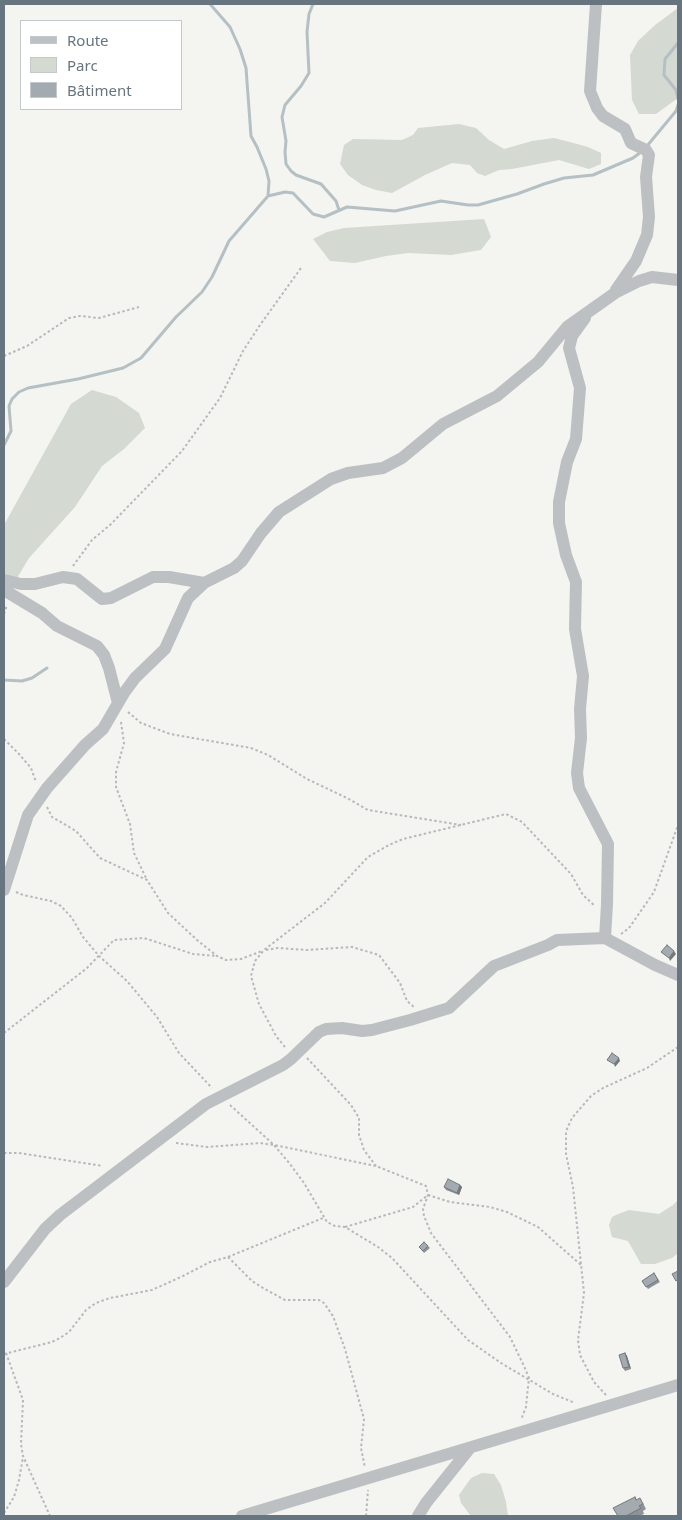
<!DOCTYPE html>
<html>
<head>
<meta charset="utf-8">
<style>
	body { margin:0 }
	#map { position:relative; width:682px; height:1520px; overflow:hidden; background:#f4f4f1; font-family:"Noto Sans",sans-serif }
	canvas { display:block }
	.frame { position:absolute; inset:0; border:5px solid #66757f; pointer-events:none }
	.legend { position:absolute; left:20px; top:20px; width:162px; height:90px; box-sizing:border-box; background:#fff; border:1px solid #c2c8cc; margin:0; padding:6px 9px; list-style:none; font-size:15px; color:#66757f }
	.legend li { display:flex; align-items:center; gap:10px; height:25px }
	.legend b { width:25px; border:1px solid #c2c8cc }
</style>
</head>
<body>
<div id="map">
<canvas width="682" height="1520"></canvas>
<div class="frame"></div>
<ul class="legend">
<li><b style="height:6px;background:#bcc0c3"></b>Route</li>
<li><b style="height:14px;background:#d4d9d1"></b>Parc</li>
<li><b style="height:14px;background:#a4abb0"></b>Bâtiment</li>
</ul>
</div>
<script>
const ctx = document.querySelector('canvas').getContext('2d');
ctx.lineJoin = 'round';
function fillPath(path, color) { ctx.fillStyle = color; ctx.fill(path, 'evenodd'); }
const shape = rows => new Path2D(rows.map(r => 'M' + r).join(''));
function stroke(path, color, width, dash) { ctx.strokeStyle = color; ctx.lineWidth = width; ctx.lineCap = dash ? 'butt' : 'round'; ctx.setLineDash(dash || []); ctx.stroke(path); }
fillPath(shape([
	[678,8,678,98,656,114,639,114,632,100,630,55,638,41,655,25],
	[459,124,476,128,489,140,504,149,532,141,554,138,566,141,588,147,601,153,601,164,589,169,559,160,512,169,499,170,485,176,477,173,470,165,452,163,425,175,392,193,376,190,362,185,348,175,340,164,344,145,353,139,402,140,413,135,418,128],
	[484,219,491,237,481,250,451,255,408,253,386,256,355,263,330,261,313,239,327,232,344,228],
	[92,390,116,397,139,413,145,428,124,449,102,466,75,507,29,558,4,600,4,525,71,404],
	[678,1200,678,1253,672,1258,655,1264,641,1264,628,1241,612,1237,609,1225,612,1217,616,1215,629,1210,659,1214,673,1205],
	[482,1473,494,1474,501,1485,506,1502,508,1516,471,1516,461,1503,459,1495,471,1478]
]), '#d4d9d1');
stroke(shape([
	[210,4,230,27,240,49,246,68,251,136,257,147,266,169,269,181,268,196],
	[313,4,309,14,307,32,309,73,301,86,285,105,282,117,286,141,285,152,286,164,291,171,296,175,321,184,336,201,339,210],
	[678,43,665,59,664,75,676,90,678,99],
	[647,146,676,111,678,105],
	[4,445,11,431,9,406,12,399,19,392,28,388,78,379,123,368,141,358,176,317,202,292,212,277,229,241,268,196,285,192,293,193,313,214,324,217,347,207,395,211,441,201,468,205,478,205,517,194,544,184,564,178,593,175,633,158,641,152],
	[4,680,22,681,32,678,47,668]
]), '#b4c0c3', 3);
stroke(shape([
	[4,356,27,346,69,318,80,316,99,318,139,307],
	[73,566,92,540,110,525,182,451,220,398,243,351,260,325,301,268],
	[4,614,7,605],
	[128,712,141,723,170,734,251,748,268,755,307,779,347,798,368,810,461,825],
	[121,722,124,743,116,772,116,787,130,824,134,853,147,880],
	[4,739,19,754,31,768,36,782],
	[47,807,52,817,76,831,100,858,147,880,168,913,197,940,217,956,226,960,241,959,262,951],
	[16,892,23,895,51,901,61,906,72,918,83,937,99,956,127,981,157,1017,179,1053,212,1088],
	[621,934,629,928,654,892,678,825],
	[266,950,278,948,307,950,352,947,379,955,400,983,407,1001,414,1007],
	[4,1033,87,968,114,940,144,938,193,954,217,956],
	[285,1047,276,1036,259,1004,251,976,255,961,264,950,325,903,368,857,389,845,403,839,506,814,522,822,571,874,583,895,595,906],
	[307,1058,351,1105,359,1118,359,1135,364,1150,376,1166],
	[230,1105,274,1145,290,1164,304,1183,327,1222,335,1226,345,1227,378,1247,392,1258,468,1340,501,1363,553,1394,575,1403],
	[176,1143,207,1147,260,1143,274,1145,376,1166,426,1186,428,1195,423,1209,424,1216,431,1233,510,1337,524,1366,529,1378,527,1396,526,1407,521,1420],
	[4,1153,19,1153,103,1166],
	[345,1227,413,1207,428,1195,450,1202,490,1207,507,1212,538,1227,581,1265],
	[228,1257,252,1281,263,1288,285,1300,319,1300,324,1303,333,1316,345,1349,364,1419,361,1448,365,1468],
	[6,1353,23,1400,21,1444,23,1456,50,1516],
	[4,1354,52,1342,60,1338,69,1332,86,1310,96,1303,110,1298,152,1290,183,1276,210,1262,228,1257,323,1218],
	[606,1395,594,1382,580,1355,578,1340,584,1293,573,1187,566,1154,566,1131,572,1118,591,1096,603,1088,647,1068,678,1047],
	[4,1513,14,1497,19,1480,23,1457],
	[366,1516,368,1490]
]), '#b6b9bb', 2, [2.5, 2.5]);
stroke(shape([
	[596,4,590,91,597,108,603,116,625,129,631,143,646,150,649,155,646,177,649,217,647,235,636,261,616,290],
	[585,318,572,336,569,348,580,388,576,439,567,462,559,502,559,523,566,555,576,582,575,629,583,676,580,709,581,738,577,773,579,788,608,844,607,904,605,938],
	[4,580,21,584,35,584,63,577,77,579,102,599,111,598,153,577,169,577,204,583],
	[4,590,42,613,57,626,97,646,104,655,109,668,118,703],
	[4,890,28,815,47,788,85,745,103,729,124,693,135,678,165,649,188,598,204,583,234,568,242,561,261,533,279,512,331,479,348,473,383,468,402,458,443,424,497,396,538,362,567,327,615,293,639,281,652,277,678,280],
	[4,1282,45,1229,60,1215,206,1104,283,1065,291,1059,319,1032,326,1029,342,1028,362,1031,372,1030,410,1020,449,1008,494,966,548,945,557,940,605,938,655,965,678,975],
	[242,1516,678,1385],
	[418,1516,426,1503,470,1448]
]), '#bcc0c3', 12);
fillPath(shape([
	[460,1185,462,1187,459,1195,446,1190,444,1187],
	[428,1246,430,1248,424,1253,419,1247],
	[654,1273,660,1282,648,1289,642,1281],
	[625,1353,627,1356,631,1369,625,1371,623,1368],
	[635,1497,637,1500,643,1503,646,1509,643,1511,644,1514,639,1516,618,1516]
]), '#8d9397');
fillPath(shape([
	[674,951,676,954,670,961,669,958],
	[619,1058,620,1061,615,1067,614,1064],
	[460,1185,462,1187,459,1195,457,1193],
	[625,1353,627,1356,631,1369,629,1367]
]), '#73787b');
const building = shape([
	[667,945,674,951,669,958,661,952,667,945],
	[612,1053,619,1058,614,1064,607,1060,612,1053],
	[448,1179,460,1185,457,1193,444,1187,448,1179],
	[424,1242,428,1246,423,1251,419,1247,424,1242],
	[678,1271,678,1280,676,1281,672,1274,678,1271],
	[654,1273,658,1280,646,1287,642,1281,654,1273],
	[625,1353,629,1367,623,1368,619,1355,625,1353],
	[635,1497,636,1500,640,1498,643,1504,639,1506,641,1508,626,1516,618,1516,613,1508,635,1497]
]);
fillPath(building, '#a4abb0');
stroke(building, '#73787b', 1);
</script>
</body>
</html>
